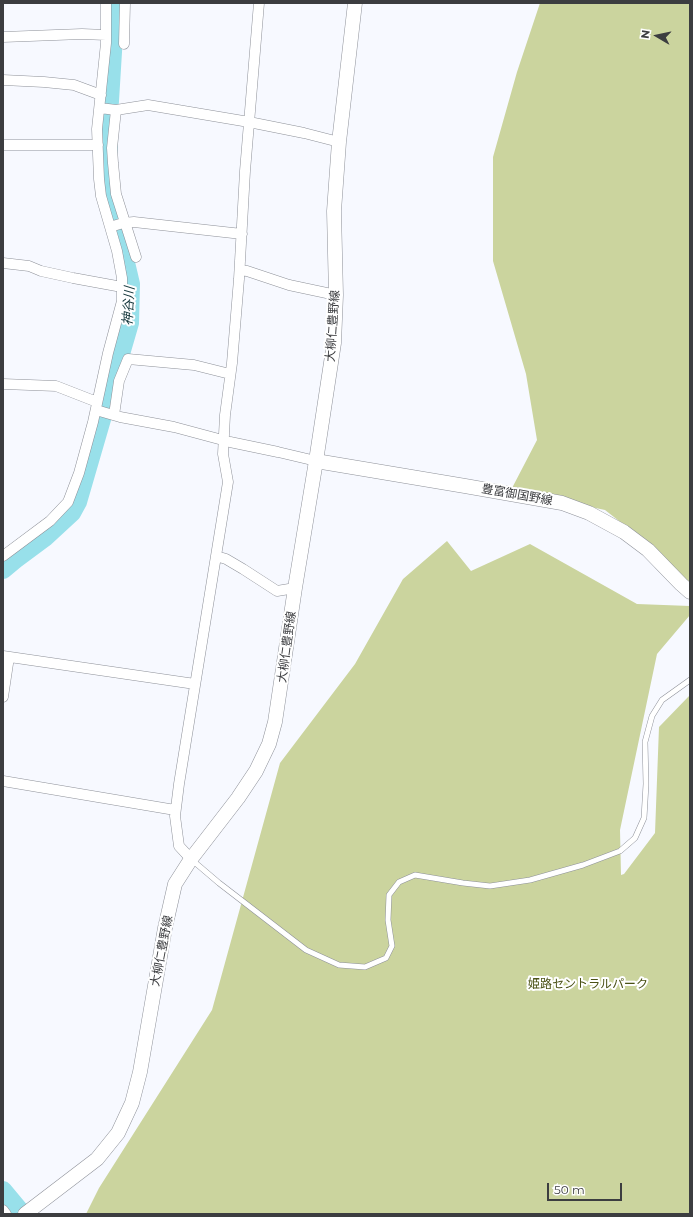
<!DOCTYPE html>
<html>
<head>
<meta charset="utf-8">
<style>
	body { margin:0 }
	#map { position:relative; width:693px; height:1217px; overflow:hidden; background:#f7f9ff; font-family:Montserrat,sans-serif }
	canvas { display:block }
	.frame { position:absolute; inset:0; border:4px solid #3c3d40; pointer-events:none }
	.north { position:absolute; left:637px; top:16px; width:40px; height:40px; -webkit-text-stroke:3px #fff; paint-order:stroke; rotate:279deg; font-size:11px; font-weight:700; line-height:16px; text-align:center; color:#3c3d40 }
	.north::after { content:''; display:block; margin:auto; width:14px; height:18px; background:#3c3d40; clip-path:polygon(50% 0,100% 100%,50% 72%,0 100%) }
	.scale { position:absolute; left:547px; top:1183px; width:75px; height:18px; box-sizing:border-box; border:2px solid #3c3d40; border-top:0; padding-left:5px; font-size:12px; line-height:14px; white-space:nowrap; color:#3c3d40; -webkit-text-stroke:3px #fff; paint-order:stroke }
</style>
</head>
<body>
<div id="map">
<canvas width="693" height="1217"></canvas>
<div class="frame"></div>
<div class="north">N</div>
<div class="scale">50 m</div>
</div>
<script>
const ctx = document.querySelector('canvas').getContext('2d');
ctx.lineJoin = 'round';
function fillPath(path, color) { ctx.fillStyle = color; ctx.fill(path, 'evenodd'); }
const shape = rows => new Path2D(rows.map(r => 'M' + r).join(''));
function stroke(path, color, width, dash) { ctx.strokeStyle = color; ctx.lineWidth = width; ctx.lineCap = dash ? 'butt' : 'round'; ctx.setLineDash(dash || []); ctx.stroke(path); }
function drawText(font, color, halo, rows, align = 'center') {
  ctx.font = font + ' Montserrat,"Noto Sans JP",sans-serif'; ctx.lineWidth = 4; ctx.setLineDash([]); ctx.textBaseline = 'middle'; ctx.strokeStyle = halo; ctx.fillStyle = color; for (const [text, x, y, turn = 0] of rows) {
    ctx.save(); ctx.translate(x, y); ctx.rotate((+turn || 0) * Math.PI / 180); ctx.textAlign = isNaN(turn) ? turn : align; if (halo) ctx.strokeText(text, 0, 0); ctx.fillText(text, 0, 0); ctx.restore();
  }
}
fillPath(shape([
	[540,3,690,3,690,586,660,553,605,510,511,490,537,440,526,374,493,261,493,157,517,72],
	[447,541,471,571,530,544,637,604,690,606,690,615,657,654,620,830,621,875,624,874,655,833,659,727,690,695,690,1214,86,1214,99,1188,212,1010,280,763,355,664,403,579]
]), '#cbd49e');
stroke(shape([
	[3,570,15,560,46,537,72,513,78,502,130,323,131,284,111,198,108,178,109,117,116,3],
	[3,1190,23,1214]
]), '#98e0ea', 18);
const service = shape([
	[192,860,219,883,306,950,339,965,365,967,386,958,392,946,388,920,389,895,399,882,415,875,463,883,490,886,530,880,583,865,620,851,635,838,644,818,646,784,645,742,652,716,662,700,690,680]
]);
const minor = shape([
	[3,37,82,34,106,35],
	[124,44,125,3],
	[3,80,44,82,74,85,101,95],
	[100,108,116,110,148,105,249,122,304,133,339,142],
	[116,110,112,148,113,163,116,194,136,257],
	[3,145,98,145],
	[110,227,123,223,134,222,242,234],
	[3,263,29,266,41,271,73,278,122,287],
	[240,270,247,271,289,285,336,295],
	[3,384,56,386,97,402],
	[96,410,120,417,174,427,230,442,278,452,316,461],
	[114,415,119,381,128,359,194,365,230,374],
	[3,556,50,521,68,502,79,473,93,422,108,353,122,301,122,278,117,251,101,196,99,179,97,129,106,43,106,3],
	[216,556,226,559,243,569,277,591,295,588],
	[3,656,195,684],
	[3,697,9,657],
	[3,781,175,810],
	[191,859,179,846,175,816,179,784,228,482,223,454,225,415,232,363,239,279,245,171,259,3],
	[3,1210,6,1214]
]);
const secondary = shape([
	[316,461,465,486,562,503,589,513,624,532,648,550,681,584,690,592],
	[25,1214,97,1159,118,1133,132,1103,140,1072,165,928,175,884,191,859,238,798,256,771,269,744,275,722,295,588,316,461,334,343,336,295,334,211,339,142,355,3]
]);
stroke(service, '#8e9199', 6);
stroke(minor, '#8e9199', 11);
stroke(secondary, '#8e9199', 15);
stroke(service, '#fff', 5);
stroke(minor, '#fff', 10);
stroke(secondary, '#fff', 14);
drawText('12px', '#3c3d40', '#fff', [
	["大柳仁豊野線",333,326,-86],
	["豊富御国野線",517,495,10],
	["大柳仁豊野線",287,647,-82],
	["大柳仁豊野線",162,951,-79]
]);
drawText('12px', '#4a5115', '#fff', [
	["姫路セントラルパーク",588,984]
]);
drawText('italic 13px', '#113439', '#fff', [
	["神谷川",129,306,-87]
]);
</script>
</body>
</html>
